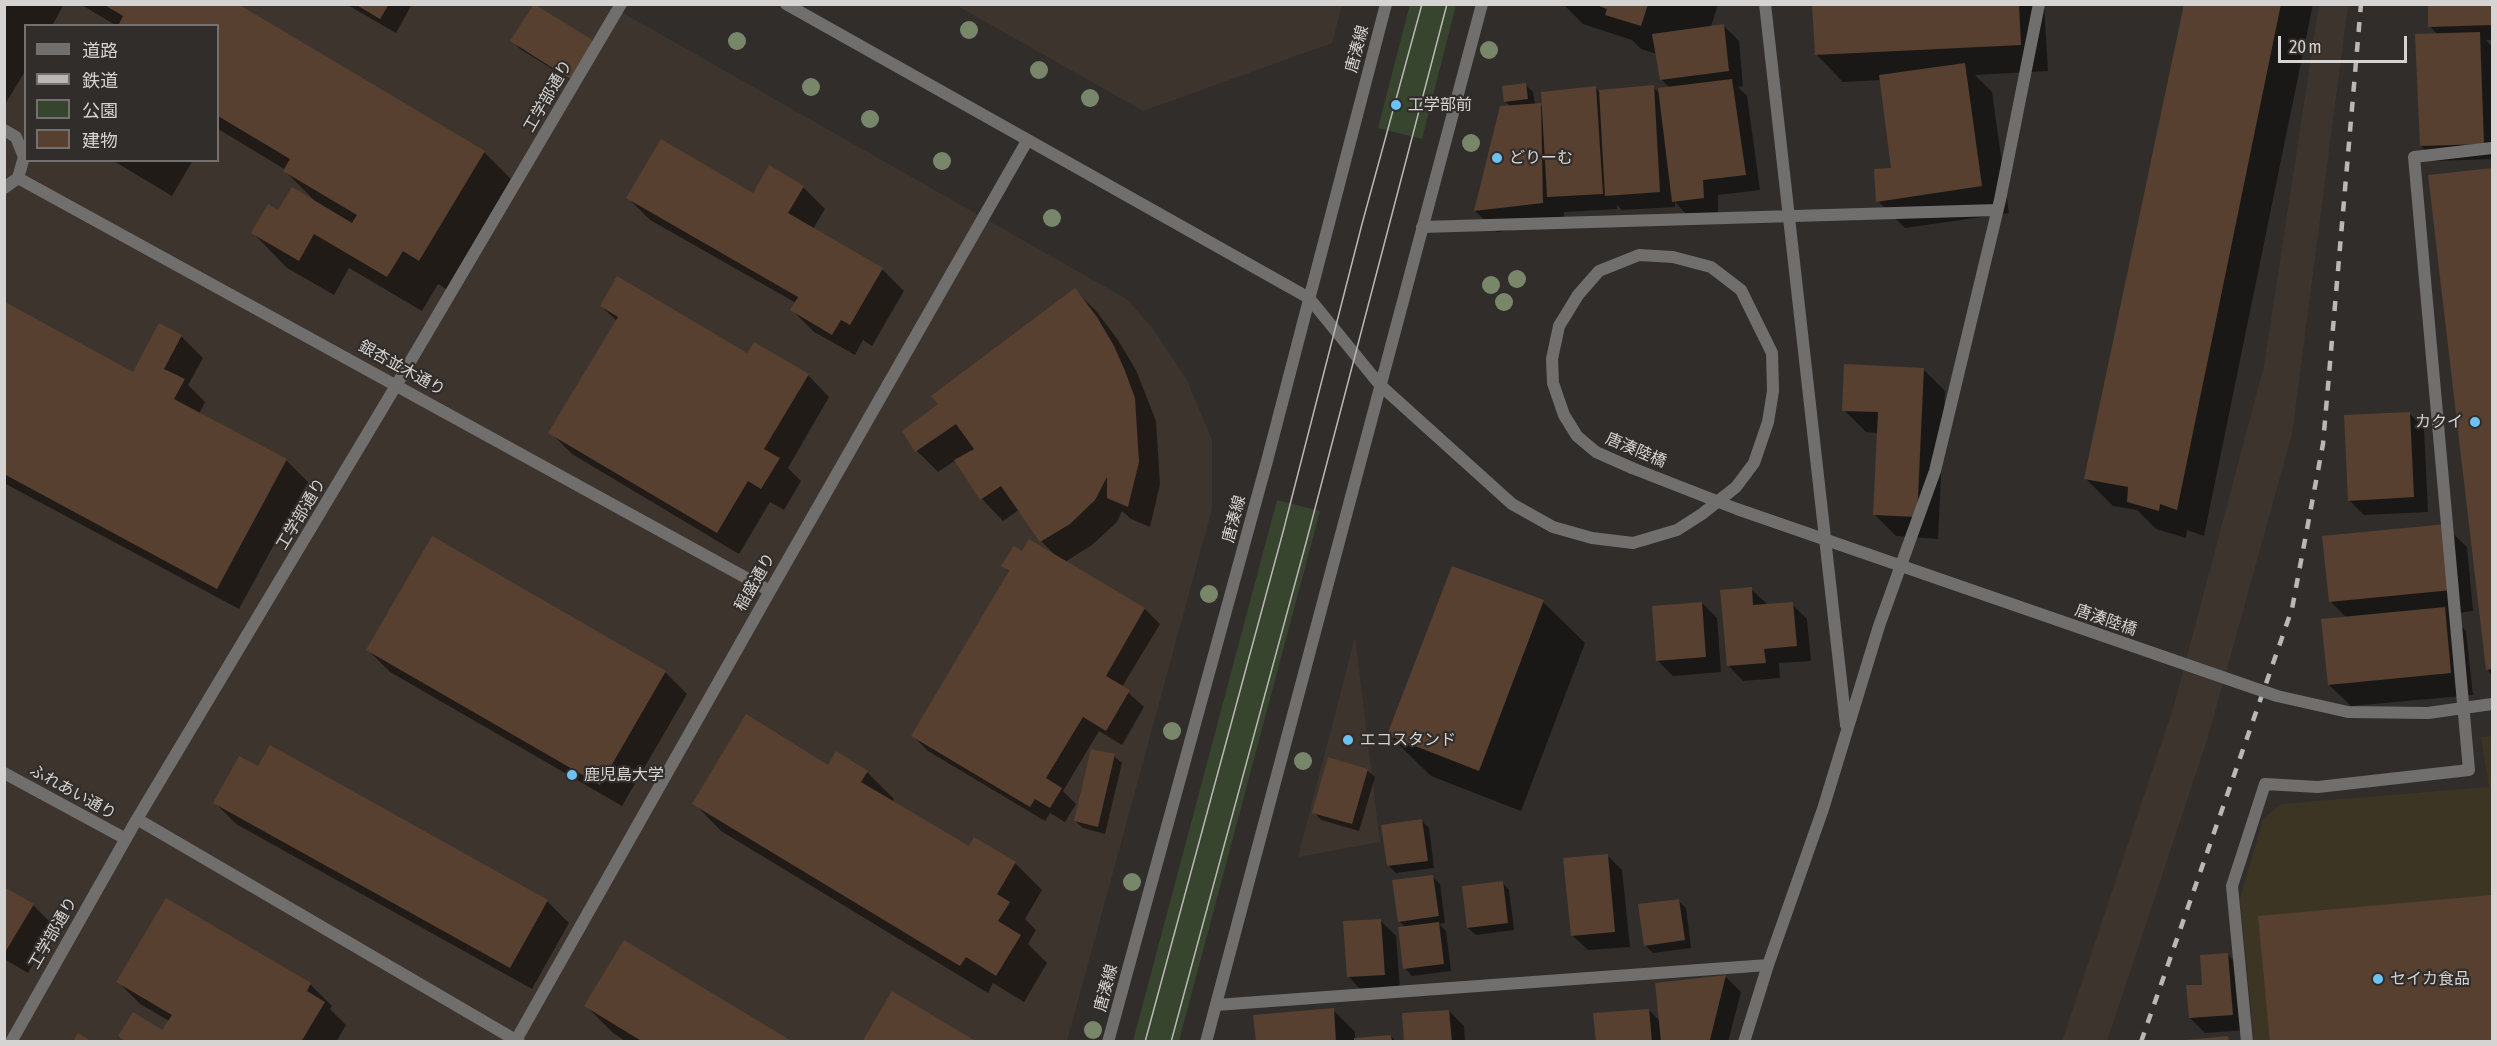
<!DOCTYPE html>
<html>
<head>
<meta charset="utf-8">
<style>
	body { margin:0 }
	#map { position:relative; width:2497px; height:1046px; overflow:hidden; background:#312d2b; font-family:"Asap Condensed","Noto Sans JP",sans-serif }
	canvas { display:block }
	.frame { position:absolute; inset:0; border:6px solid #d6d4d2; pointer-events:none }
	.legend { position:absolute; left:24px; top:24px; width:195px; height:138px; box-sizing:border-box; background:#312d2b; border:2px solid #73706e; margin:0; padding:8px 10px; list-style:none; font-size:18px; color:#d6d4d2 }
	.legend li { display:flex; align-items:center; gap:12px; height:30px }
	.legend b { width:30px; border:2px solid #73706e }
	.scale { position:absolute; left:2278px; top:36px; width:129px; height:27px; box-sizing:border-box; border:3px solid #d6d4d2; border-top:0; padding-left:8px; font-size:18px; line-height:21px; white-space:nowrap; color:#d6d4d2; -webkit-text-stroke:4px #312d2b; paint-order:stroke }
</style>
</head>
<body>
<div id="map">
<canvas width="2497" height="1046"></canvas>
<div class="frame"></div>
<ul class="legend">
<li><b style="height:8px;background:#716e6e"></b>道路</li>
<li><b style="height:8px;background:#bab7b5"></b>鉄道</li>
<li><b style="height:16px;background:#37442e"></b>公園</li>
<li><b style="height:16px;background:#57402f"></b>建物</li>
</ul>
<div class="scale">20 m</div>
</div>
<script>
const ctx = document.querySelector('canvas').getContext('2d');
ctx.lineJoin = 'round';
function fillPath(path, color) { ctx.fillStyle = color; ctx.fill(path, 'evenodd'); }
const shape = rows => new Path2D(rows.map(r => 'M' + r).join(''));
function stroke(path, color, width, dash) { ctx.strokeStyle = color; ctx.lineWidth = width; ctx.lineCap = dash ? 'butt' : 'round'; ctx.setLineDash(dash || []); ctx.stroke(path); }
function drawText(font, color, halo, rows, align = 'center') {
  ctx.font = font + ' "Asap Condensed","Noto Sans JP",sans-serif'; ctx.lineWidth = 4.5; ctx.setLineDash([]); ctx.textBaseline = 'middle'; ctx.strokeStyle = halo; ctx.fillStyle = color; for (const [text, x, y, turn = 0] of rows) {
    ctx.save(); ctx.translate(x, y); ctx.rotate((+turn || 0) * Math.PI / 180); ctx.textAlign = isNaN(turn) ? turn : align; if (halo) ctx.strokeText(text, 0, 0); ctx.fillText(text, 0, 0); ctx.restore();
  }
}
fillPath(shape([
	[5,5,609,5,1128,300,1153,329,1187,380,1212,440,1212,509,1067,1041,5,1042],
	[26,26,218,26,218,160,26,160],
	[956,5,1342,5,1332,43,1143,111],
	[2319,5,2348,5,2292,434,2208,737,2107,1041,2062,1042,2173,709,2264,366],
	[1355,637,1380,842,1298,857]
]), '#3e342e');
fillPath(shape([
	[2492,736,2492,1041,2254,1041,2240,899,2263,819,2281,804,2489,787,2481,737]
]), '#3d3524');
fillPath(shape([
	[1410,4,1456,5,1422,139,1378,128],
	[1277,500,1320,511,1179,1041,1133,1041]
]), '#37442e');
fillPath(shape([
	[4,4,64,4,52,26,26,26,26,70,4,106],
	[80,4,203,4,484,152,518,186,454,294,438,284,422,311,349,268,334,295,287,268,253,233,314,200,285,171,286,170,218,129,218,26,117,26],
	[346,4,412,4,396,33],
	[1563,4,1718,4,1711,27,1723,25,1739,41,1743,86,1738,87,1747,96,1760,190,1718,195,1718,213,1688,216,1675,202,1675,207,1622,210,1617,205,1617,209,1564,212,1564,224,1497,232,1475,211,1511,107,1505,101,1526,85,1533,92,1535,105,1540,104,1544,108,1596,88,1599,92,1653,87,1660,94,1670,88,1661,79,1657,54,1641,49,1632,40,1583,24],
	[1813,4,2044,4,2048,71,1975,75,1992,92,2009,213,1905,228,1878,201,1893,170,1881,80,1843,82,1816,54],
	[2185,4,2313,4,2204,536,2187,530,2186,538,2156,529,2137,510,2113,506,2085,478],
	[2429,4,2492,4,2492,40,2486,40,2492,47,2492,159,2436,161,2421,146,2438,35,2430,26],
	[512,41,601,50,578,85,520,49],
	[112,160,193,160,172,196],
	[2492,169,2492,675,2487,669,2430,176],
	[803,187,825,209,813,229,882,269,904,291,872,346,863,340,855,355,814,332,792,310,796,303,650,220,628,198,754,195],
	[1075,290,1097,312,1118,340,1136,370,1156,421,1160,484,1150,527,1131,519,1122,511,1117,522,1092,545,1065,562,1145,609,1160,624,1122,687,1144,707,1122,745,1099,731,1063,791,1076,804,1065,822,1050,813,1045,821,928,751,913,736,1010,573,1003,566,1023,553,1054,554,1041,541,1019,510,1003,521,982,499,956,460,938,472,917,451,940,405],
	[601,306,808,375,829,397,788,468,801,481,784,510,770,502,739,554,572,454,550,432,617,321],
	[4,310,134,374,181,336,203,358,188,385,205,402,199,414,286,460,308,482,239,609,4,483],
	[1924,370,1945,391,1938,539,1896,536,1874,514,1878,433,1866,432,1844,410],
	[2409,413,2424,428,2428,512,2364,515,2349,500],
	[2445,526,2467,547,2473,611,2449,614,2466,631,2473,695,2351,706,2329,685,2347,618,2330,601],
	[1751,589,1767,604,1792,604,1807,619,1811,661,1779,663,1780,678,1743,681,1728,665],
	[1543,602,1585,643,1521,811,1431,776,1389,735],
	[1702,603,1717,618,1721,672,1673,676,1658,661],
	[368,650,665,672,687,694,622,806,390,672],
	[1114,756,1122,763,1105,834,1083,828,1075,821],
	[829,767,867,772,894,799,892,802,969,849,1015,863,1042,890,1025,919,1036,930,1028,944,1047,963,1024,1002,993,983,988,993,721,831,694,803],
	[1367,770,1375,777,1359,831,1321,820,1314,812],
	[215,803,547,901,569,923,532,989,236,824],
	[1422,821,1429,828,1434,868,1396,873,1388,865],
	[1607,855,1622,870,1630,947,1588,950,1572,935],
	[1432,876,1440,884,1445,923,1439,924,1446,931,1451,971,1412,976,1405,968,1406,928,1399,921],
	[1502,882,1509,890,1514,930,1476,935,1468,928],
	[4,889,33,905,55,927,28,973,4,959],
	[2492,896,2492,1042,2271,1042,2259,918],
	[1679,901,1686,908,1691,948,1653,953,1645,945],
	[1381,921,1396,936,1400,989,1363,992,1348,976],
	[2228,955,2243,970,2248,1030,2205,1033,2190,1018,2203,986],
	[1726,977,1741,992,1728,1042,1597,1042,1649,1010,1661,1022,1657,985],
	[118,982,310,984,332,1006,330,1009,346,1025,336,1042,125,1042,120,1036,163,1032,169,1021,140,1004],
	[586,1006,790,1042,627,1042,613,1033],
	[1333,1010,1355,1032,1355,1039,1391,1036,1396,1042,1257,1042],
	[1449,1011,1464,1026,1465,1042,1406,1042]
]), '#0007');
fillPath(shape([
	[103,4,206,4,209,6,210,4,238,4,485,151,419,261,403,251,387,277,314,234,299,261,251,233,268,204,278,210,292,187,352,223,357,215,283,171,290,159,218,116,218,26,118,26,123,16],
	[355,4,389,4,380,19],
	[534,4,594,41,570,79,510,41],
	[1594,4,1648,4,1641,26,1605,15,1607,9],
	[1812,4,2019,4,2021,45,1815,55],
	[2184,4,2281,4,2177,510,2160,504,2159,511,2127,502,2128,487,2084,479],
	[2428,4,2492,4,2492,25,2428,27],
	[1724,24,1729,71,1660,80,1652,34],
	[2480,32,2484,144,2420,146,2415,34],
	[1965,63,1982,186,1876,202,1874,169,1891,168,1879,75],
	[1732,79,1746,175,1703,180,1704,198,1672,202,1658,88],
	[1526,83,1528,99,1504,102,1502,86],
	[1654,85,1660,192,1605,196,1599,90],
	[1596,86,1603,194,1547,197,1541,92],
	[1541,103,1543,203,1474,211,1500,106],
	[661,139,753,193,769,165,804,186,788,213,883,268,850,325,841,320,832,335,790,310,798,297,626,198],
	[2492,168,2492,669,2486,670,2428,175],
	[617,276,747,353,754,342,809,374,764,449,780,458,761,489,748,481,717,533,548,433,618,317,600,306],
	[1075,288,1097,317,1114,346,1125,371,1135,398,1139,462,1128,507,1107,498,1107,477,1095,500,1070,524,1040,542,1001,486,980,500,954,460,974,449,956,424,915,452,902,431,938,404,931,396],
	[7,303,133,372,159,323,182,335,164,369,185,379,174,399,287,459,217,589,4,474,4,307],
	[1844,364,1924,368,1917,517,1873,515,1878,412,1842,411],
	[2410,412,2414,497,2348,501,2344,415],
	[2446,524,2452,590,2329,602,2322,536],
	[432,536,666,671,600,785,366,650],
	[1029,539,1145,608,1106,676,1130,690,1106,731,1083,717,1046,778,1062,788,1050,808,1035,799,1030,807,911,736,1009,571,1001,566,1014,546,1022,551],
	[1452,566,1544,600,1479,771,1387,735],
	[1752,587,1753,605,1793,602,1797,646,1764,649,1766,663,1727,666,1720,590],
	[1702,602,1706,657,1656,661,1652,606],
	[2445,607,2451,673,2328,685,2321,619],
	[746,714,828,765,836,751,868,771,861,782,969,846,974,837,1016,862,997,894,1010,902,998,921,1021,935,996,976,966,957,960,966,692,804],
	[270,745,548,900,510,968,213,803,239,756,258,766],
	[1091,749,1115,754,1098,827,1074,821],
	[1328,757,1368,769,1352,824,1312,813],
	[1422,819,1428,861,1387,866,1381,825],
	[1608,854,1615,932,1571,936,1563,858],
	[1433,875,1439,916,1398,922,1392,880],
	[1503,881,1508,923,1467,928,1462,886],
	[4,887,34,904,4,954],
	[2492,895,2492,1042,2270,1042,2258,916],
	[166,898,311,983,307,991,325,1002,301,1042,126,1042,118,1036,133,1012,162,1030,172,1015,116,982],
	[1679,899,1685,940,1644,946,1638,904],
	[1381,919,1385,975,1347,977,1343,921],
	[1439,922,1444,964,1403,969,1398,927],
	[624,940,793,1042,643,1042,584,1006],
	[2228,953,2233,1015,2189,1018,2186,985,2202,985,2200,955],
	[1726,975,1710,1040,1661,1042,1655,983],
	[892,991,977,1042,862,1042],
	[1334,1008,1336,1042,1256,1042,1253,1015],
	[1649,1009,1652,1042,1596,1042,1593,1013],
	[1449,1010,1452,1042,1404,1042,1402,1013],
	[78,1033,92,1042,73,1042],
	[1391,1035,1392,1042,1354,1042,1354,1038],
	[2228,1036,2229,1042,2187,1042,2186,1040]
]), '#57402f');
stroke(shape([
	[4,130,16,137,24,157,18,178,4,188],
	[18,178,770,591],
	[4,773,126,839],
	[137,819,519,1042],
	[11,1042,137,819,397,384,621,4],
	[515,1042,770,591,1027,141]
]), '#716e6e', 12);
stroke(shape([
	[1765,4,1846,725],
	[1422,227,1997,210],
	[1216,1005,1768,965],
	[1744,1042,1768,965,1823,809,1879,626,1935,471,2000,200,2039,4],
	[2247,1042,2232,886,2265,784,2318,787,2469,770,2414,157,2492,148]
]), '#716e6e', 12);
stroke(shape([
	[786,4,1309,298,1380,385,1512,504,1553,527,1592,538,1633,543,1677,530,1702,514,1736,487,1754,463,1768,422,1773,391,1772,353,1741,290,1711,267,1673,257,1639,255,1599,271,1578,295,1559,326,1552,359,1553,383,1564,415,1577,436,1596,452,1632,468],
	[1108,1042,1267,461,1386,4],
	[1206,1042,1482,4]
]), '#716e6e', 12);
stroke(shape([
	[1145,1042,1283,532,1362,224,1422,4],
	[1171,1042,1307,539,1447,4]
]), '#bab7b5', 1.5);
stroke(shape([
	[2141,1042,2292,609,2323,444,2361,4]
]), '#bab7b5', 4.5, [10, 10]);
stroke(shape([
	[1632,468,1737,509,2277,696,2348,712,2428,713,2492,704]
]), '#716e6e', 12);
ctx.fillStyle = '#78866a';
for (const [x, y] of [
	[969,30],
	[737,41],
	[1489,50],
	[1039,70],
	[811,87],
	[1090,98],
	[870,119],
	[1471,143],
	[942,161],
	[1052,218],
	[1517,279],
	[1491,285],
	[1504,302],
	[1209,594],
	[1172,731],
	[1303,761],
	[1132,882],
	[1093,1030]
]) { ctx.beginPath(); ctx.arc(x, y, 9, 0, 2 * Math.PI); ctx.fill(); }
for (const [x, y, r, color] of [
	[1396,105,6,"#6ec2f3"],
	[1497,158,6,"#6ec2f3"],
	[2475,422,6,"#6ec2f3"],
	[1348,740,6,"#6ec2f3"],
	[572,775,6,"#6ec2f3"],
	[2378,979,6,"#6ec2f3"]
]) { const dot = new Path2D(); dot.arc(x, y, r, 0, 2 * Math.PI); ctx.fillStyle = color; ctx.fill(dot); stroke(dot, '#312d2b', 2); }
drawText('16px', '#d6d4d2', '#312d2b', [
	["唐湊線",1357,49,-75],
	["工学部通り",548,96,-60],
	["銀杏並木通り",402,368,29],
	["唐湊陸橋",1636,450,23],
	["工学部通り",301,514,-59],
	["唐湊線",1234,519,-75],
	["稲盛通り",755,582,-60],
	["唐湊陸橋",2106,620,19],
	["ふれあい通り",73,792,29],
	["工学部通り",53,933,-60],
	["唐湊線",1106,988,-75]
]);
drawText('16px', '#d6d4d2', '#312d2b', [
	["工学部前",1408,105],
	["どりーむ",1509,158],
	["カクイ",2463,422,"right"],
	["エコスタンド",1360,740],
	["鹿児島大学",584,775],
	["セイカ食品",2390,979]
], 'left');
</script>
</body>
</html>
